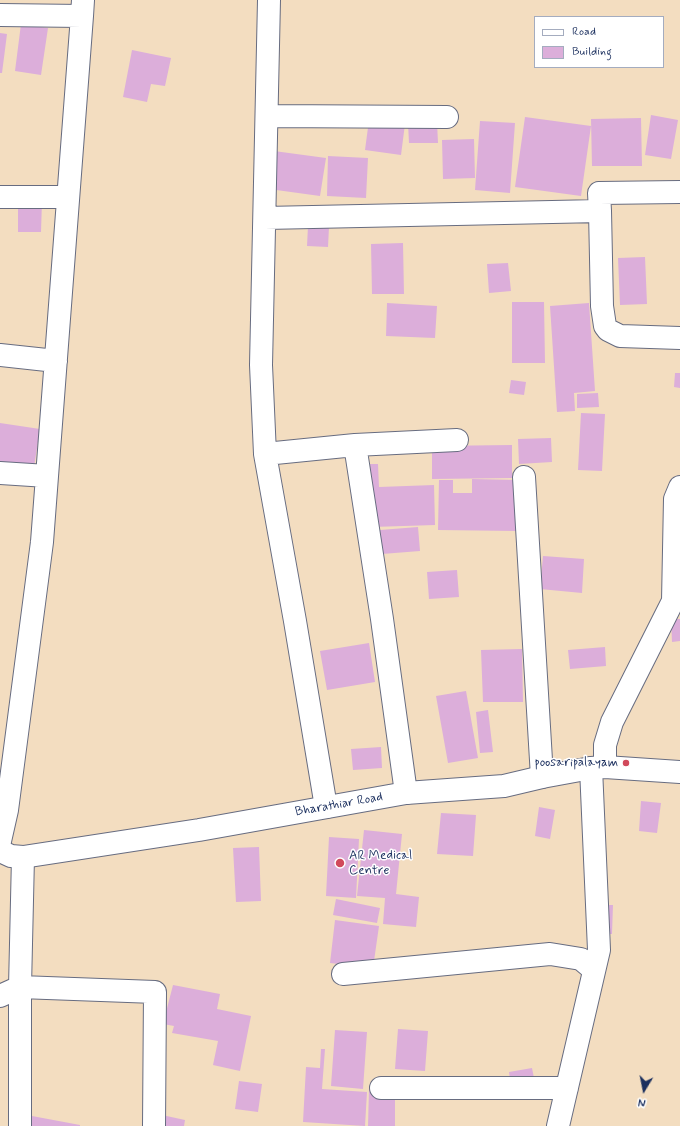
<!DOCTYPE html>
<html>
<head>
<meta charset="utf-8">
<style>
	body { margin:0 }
	#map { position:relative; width:680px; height:1126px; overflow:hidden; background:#f3ddc0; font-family:Mynerve,sans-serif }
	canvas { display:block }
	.legend { position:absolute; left:534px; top:16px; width:130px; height:52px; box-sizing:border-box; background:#fff; border:1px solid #a4acbf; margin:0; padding:5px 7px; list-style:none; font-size:12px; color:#1b2f5e }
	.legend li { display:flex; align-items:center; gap:8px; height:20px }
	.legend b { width:20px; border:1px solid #a4acbf }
	.north { position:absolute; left:624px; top:1070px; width:40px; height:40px; -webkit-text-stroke:3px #fff; paint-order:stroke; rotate:190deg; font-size:11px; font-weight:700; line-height:16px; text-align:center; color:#1b2f5e }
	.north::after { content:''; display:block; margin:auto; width:14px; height:18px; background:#1b2f5e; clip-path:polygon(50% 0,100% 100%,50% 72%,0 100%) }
</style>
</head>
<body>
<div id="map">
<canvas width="680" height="1126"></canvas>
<ul class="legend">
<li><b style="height:5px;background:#fff"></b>Road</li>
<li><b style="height:11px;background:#dcaeda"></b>Building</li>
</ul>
<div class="north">N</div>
</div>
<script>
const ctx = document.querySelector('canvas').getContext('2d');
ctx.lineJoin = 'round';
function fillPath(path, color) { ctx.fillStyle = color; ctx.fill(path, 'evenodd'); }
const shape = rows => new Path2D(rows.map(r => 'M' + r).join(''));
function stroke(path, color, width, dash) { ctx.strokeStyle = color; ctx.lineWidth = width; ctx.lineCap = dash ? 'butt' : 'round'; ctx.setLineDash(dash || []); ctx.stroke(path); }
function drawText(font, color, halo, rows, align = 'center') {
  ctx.font = font + ' Mynerve,sans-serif'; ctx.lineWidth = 3; ctx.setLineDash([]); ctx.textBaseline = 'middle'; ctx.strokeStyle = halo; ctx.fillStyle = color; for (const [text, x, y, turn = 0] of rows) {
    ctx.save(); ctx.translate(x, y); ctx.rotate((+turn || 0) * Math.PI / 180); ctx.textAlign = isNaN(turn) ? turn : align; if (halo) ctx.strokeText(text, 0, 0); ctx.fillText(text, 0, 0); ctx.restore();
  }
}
fillPath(shape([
	[21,24,48,28,41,75,15,71],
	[0,33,7,34,2,73,0,73],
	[132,50,171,58,165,86,151,84,147,102,123,97],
	[651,115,678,120,671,159,645,155],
	[525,117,591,126,581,196,515,187],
	[641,118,642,166,592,166,591,119],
	[369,120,405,124,401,155,365,150],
	[480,121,515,123,510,193,475,190],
	[437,122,438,143,409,143,408,123],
	[474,139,475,178,443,179,442,140],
	[274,151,326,158,320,196,269,189],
	[328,156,368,158,366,198,327,196],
	[18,201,42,201,41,232,18,232],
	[308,226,329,227,328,247,307,246],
	[403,243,404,294,372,294,371,244],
	[645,257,647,304,620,305,618,258],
	[508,263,511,291,489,293,487,264],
	[512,302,544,302,545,363,512,363],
	[387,303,437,306,435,338,386,336],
	[589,303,595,391,574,393,575,411,557,412,550,306],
	[675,373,680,373,680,388,674,387],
	[511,380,526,382,524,395,509,393],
	[598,393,599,407,577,408,577,394],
	[581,413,605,414,602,471,578,470],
	[0,423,40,429,34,467,0,462],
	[551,438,552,462,519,464,518,439],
	[512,445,512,478,432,479,432,446],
	[370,464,378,464,379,487,434,485,435,525,372,527],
	[472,479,518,480,517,531,438,530,439,480,453,480,453,493,472,493],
	[418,527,420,551,382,554,380,530],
	[543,556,584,559,582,593,540,589],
	[457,570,459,597,429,599,427,572],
	[671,619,680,619,680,641,672,642],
	[369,643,375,682,327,690,320,651],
	[605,647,606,666,570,669,568,650],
	[522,649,523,702,483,702,481,650],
	[466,691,478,758,448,763,436,696],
	[488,710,493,752,480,753,476,712],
	[381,747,382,768,353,770,351,749],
	[641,801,661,803,657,833,639,831],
	[539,807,555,810,550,839,535,836],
	[441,813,476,815,473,856,437,854],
	[364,830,402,834,396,894,419,897,416,927,383,924,385,898,357,896],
	[329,837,359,839,356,898,326,896],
	[259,847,261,901,236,902,233,848],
	[336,899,380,908,377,923,333,915],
	[601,905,613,905,612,934,600,934],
	[335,920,379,926,373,968,330,963],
	[173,985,220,994,217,1009,251,1016,240,1071,213,1065,218,1041,172,1033,174,1026,163,1024],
	[398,1029,428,1031,425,1071,395,1069],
	[335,1030,367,1032,363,1089,331,1086],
	[321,1049,325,1049,322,1089,367,1092,365,1126,303,1122,306,1067,320,1068],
	[532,1068,535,1083,511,1087,509,1072],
	[239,1081,262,1084,258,1112,235,1109],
	[369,1088,395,1089,395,1126,368,1126],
	[162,1115,185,1120,184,1126,160,1126],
	[32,1116,80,1125,80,1126,30,1126]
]), '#dcaeda');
const minor = shape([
	[269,0,261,365,265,454,295,621,326,807],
	[0,15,82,16,83,0],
	[267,116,447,117],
	[0,197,67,197],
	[600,211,602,306,605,326,608,330,620,336,680,338],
	[265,218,600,211,599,193,680,192],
	[0,355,56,361],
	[355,445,382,619,406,793],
	[265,454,355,445,457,440],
	[0,473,47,476],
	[524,477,542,777],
	[605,767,605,745,612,722,673,601,675,499,680,487],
	[0,841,7,810,42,542,82,16],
	[343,974,550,954,581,959,594,970],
	[0,996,20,987,155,992,154,1126],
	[381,1088,567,1088],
	[20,1126,20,987,23,857],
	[558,1126,599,950,591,768]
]);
const major = shape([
	[0,851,11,856,23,857,199,830,406,793,504,786,542,777,591,768,605,767,680,772]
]);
stroke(minor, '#676c80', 24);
stroke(major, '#676c80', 24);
stroke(minor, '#fff', 22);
stroke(major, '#fff', 22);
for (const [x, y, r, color] of [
	[626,763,4,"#d1495b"],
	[340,863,5,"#d1495b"]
]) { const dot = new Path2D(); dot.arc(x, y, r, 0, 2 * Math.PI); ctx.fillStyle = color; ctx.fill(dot); stroke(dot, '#fff', 1.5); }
drawText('13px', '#1b2f5e', '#fff', [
	["poosaripalayam",618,763],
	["AR Medical",349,856,"left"],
	["Centre",349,871,"left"]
], 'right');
drawText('13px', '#1b2f5e', '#fff', [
	["Bharathiar Road",339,805,-10]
]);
</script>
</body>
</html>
